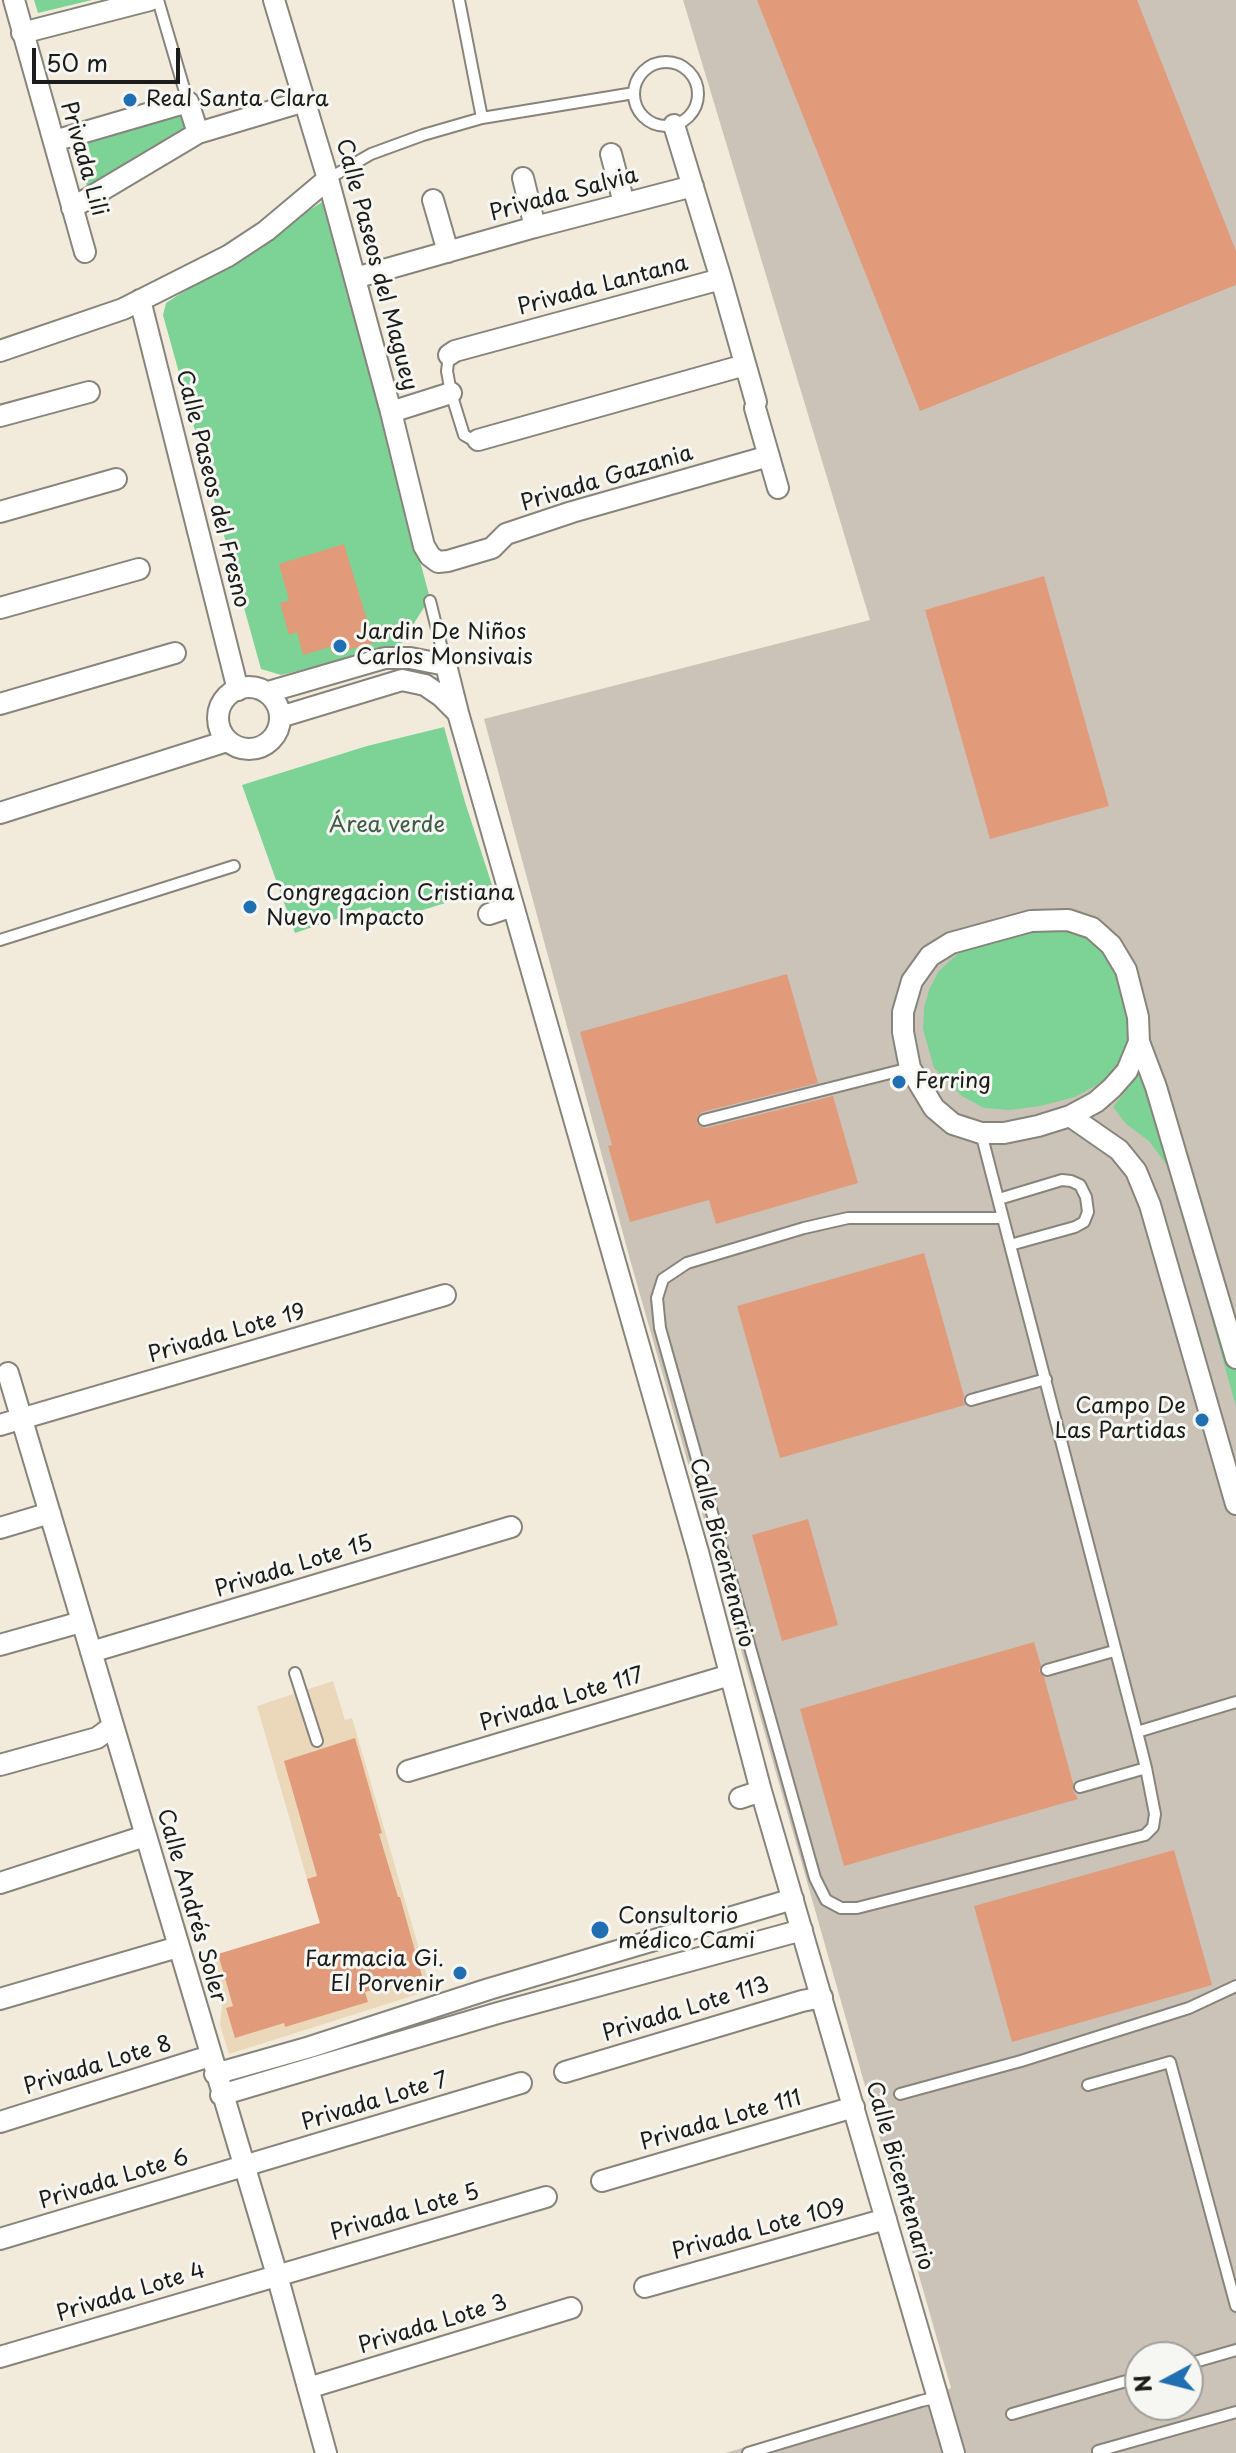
<!DOCTYPE html>
<html>
<head>
<meta charset="utf-8">
<style>
	body { margin:0 }
	#map { position:relative; width:1236px; height:2453px; overflow:hidden; background:#f2ebdb; font-family:"Playpen Sans",sans-serif }
	canvas { display:block }
	.north { position:absolute; left:1124px; top:2341px; width:80px; height:80px; box-sizing:border-box; background:#f6f6f2; border:2px solid #9f9f9c; border-radius:50%; rotate:263deg; font-size:22px; font-weight:700; line-height:32px; text-align:center; color:#1c1c1c }
	.north::after { content:''; display:block; margin:auto; width:28px; height:36px; background:#1f6fb2; clip-path:polygon(50% 0,100% 100%,50% 72%,0 100%) }
	.scale { position:absolute; left:32px; top:48px; width:148px; height:36px; box-sizing:border-box; border:4px solid #1c1c1c; border-top:0; padding-left:10px; font-size:24px; line-height:28px; white-space:nowrap; color:#1c1c1c; -webkit-text-stroke:6px #f6f6f2; paint-order:stroke }
</style>
</head>
<body>
<div id="map">
<canvas width="1236" height="2453"></canvas>
<div class="north">N</div>
<div class="scale">50 m</div>
</div>
<script>
const ctx = document.querySelector('canvas').getContext('2d');
ctx.lineJoin = 'round';
function fillPath(path, color) { ctx.fillStyle = color; ctx.fill(path, 'evenodd'); }
const shape = rows => new Path2D(rows.map(r => 'M' + r).join(''));
function stroke(path, color, width, dash) { ctx.strokeStyle = color; ctx.lineWidth = width; ctx.lineCap = dash ? 'butt' : 'round'; ctx.setLineDash(dash || []); ctx.stroke(path); }
function drawText(font, color, halo, rows, align = 'center') {
  ctx.font = font + ' "Playpen Sans",sans-serif'; ctx.lineWidth = 6; ctx.setLineDash([]); ctx.textBaseline = 'middle'; ctx.strokeStyle = halo; ctx.fillStyle = color; for (const [text, x, y, turn = 0] of rows) {
    ctx.save(); ctx.translate(x, y); ctx.rotate((+turn || 0) * Math.PI / 180); ctx.textAlign = isNaN(turn) ? turn : align; if (halo) ctx.strokeText(text, 0, 0); ctx.fillText(text, 0, 0); ctx.restore();
  }
}
fillPath(shape([
	[333,1681,345,1720,352,1718,357,1735,431,1990,229,2054,220,2025,223,1994,213,1956,320,1924,257,1706]
]), '#ebd8ba');
fillPath(shape([
	[683,0,1236,0,1236,2453,725,2453,951,2388,629,1256,484,719,870,620],
	[1140,2357,1188,2357,1188,2405,1140,2405]
]), '#cbc3b8');
fillPath(shape([
	[34,0,92,0,38,13],
	[184,105,191,124,87,187,85,178,97,173,87,144,74,147,73,140],
	[322,202,430,598,399,647,281,675,261,669,163,315,166,303],
	[444,727,465,802,493,888,375,925,371,907,295,933,242,785,367,746],
	[1022,928,1061,928,1091,938,1125,976,1130,1048,1122,1063,1110,1075,1097,1085,1075,1097,1040,1106,1010,1110,984,1108,962,1096,934,1068,923,1029,924,1008,929,990,938,972,954,957,969,946],
	[1143,1069,1236,1354,1236,1407,1171,1171,1149,1141,1126,1124,1113,1107]
]), '#7dd296');
fillPath(shape([
	[757,0,1137,0,1236,251,1236,285,920,411],
	[344,544,374,643,332,654,330,647,303,655,297,632,289,635,280,603,289,600,279,564],
	[1044,576,1109,806,990,839,925,610],
	[787,974,818,1083,702,1112,697,1117,697,1123,701,1127,706,1128,833,1096,858,1183,716,1224,709,1200,630,1222,608,1146,612,1145,580,1032],
	[924,1253,964,1396,963,1401,965,1405,780,1458,737,1306],
	[808,1519,838,1625,782,1641,752,1535],
	[1034,1642,1041,1666,1039,1671,1044,1677,1073,1783,1073,1790,1078,1799,844,1866,800,1709],
	[355,1738,382,1833,379,1834,398,1897,400,1897,422,1976,365,1992,368,2002,285,2027,284,2023,235,2038,226,2008,233,2006,218,1954,320,1923,307,1879,317,1876,284,1761],
	[1174,1850,1212,1985,1012,2042,974,1906]
]), '#e19b7a');
const lane = shape([
	[158,0,188,102],
	[459,0,482,118],
	'634 94a32 32 0 1 1 64 0a32 32 0 1 1-64 0Z',
	[328,179,371,154,423,135,482,118,634,93],
	[449,355,447,371,451,393,464,435,471,439,478,440],
	[430,601,446,665],
	[0,940,234,866],
	[704,1120,910,1068],
	[981,1133,1003,1218],
	[999,1199,1062,1180,1071,1181,1080,1185,1086,1197,1088,1212,1084,1222,1075,1227,1010,1245],
	[971,1400,1046,1379],
	[1047,1670,1114,1651],
	[295,1673,317,1741],
	[1137,1732,1003,1218,848,1218,804,1228,687,1263,663,1279,657,1298,660,1328,815,1878,826,1900,841,1908,857,1908,1145,1835,1153,1827,1155,1814,1146,1768],
	[1080,1787,1146,1768,1137,1732,1236,1702],
	[1088,2085,1170,2062,1236,2306],
	[900,2094,1021,2061,1189,2008,1236,1986],
	[1188,2364,1236,2350],
	[1012,2414,1140,2377],
	[1098,2451,1236,2412],
	[748,2453,921,2401,939,2397]
]);
const street = shape([
	[14,0,85,252],
	[274,0,328,179,391,412,424,546,430,556,438,562,448,561,492,548,506,534,572,512,769,456],
	[22,33,150,0],
	[674,125,721,279,756,402],
	[54,141,188,102,198,133],
	[611,154,624,203],
	[523,178,535,227],
	[433,200,448,252],
	[72,208,198,133,305,101],
	[355,278,535,227,693,186],
	[140,300,238,690],
	[0,351,123,309,228,256,266,231,328,179],
	[449,355,455,351,721,279],
	[755,408,778,488],
	[391,412,451,393],
	[0,416,89,392],
	[478,440,745,365],
	[0,512,116,479],
	[0,608,139,569],
	'218 718a31 31 0 1 1 62 0a31 31 0 1 1-62 0Z',
	[268,692,385,658,410,658,446,665,458,713,698,1552,761,1791,954,2453],
	[0,704,175,653],
	[280,717,402,680,425,685,441,696,458,713],
	[0,813,227,741],
	[489,914,513,906],
	[1068,920,1092,928,1111,945,1126,970,1138,1017,1139,1042,1127,1071,1112,1088,1096,1102,1070,1116,1038,1126,1004,1133,981,1133,953,1124,934,1108,910,1068,903,1032,903,1012,912,981,930,956,951,943,1031,921,1068,920],
	[1139,1042,1156,1087,1236,1358],
	[1070,1116,1119,1150,1136,1171,1150,1205,1236,1504],
	[8,1373,277,2275,326,2453],
	[0,1425,445,1295],
	[0,1528,50,1513],
	[0,1645,81,1622],
	[91,1652,511,1527],
	[0,1765,97,1738,113,1726],
	[408,1771,730,1675],
	[740,1798,761,1791],
	[0,1883,145,1836],
	[0,1999,178,1947],
	[565,2072,802,2001,822,1997],
	[215,2074,310,2047,489,1989,793,1899],
	[221,2095,498,2013,802,1930],
	[0,2122,210,2056],
	[602,2181,854,2107],
	[0,2239,521,2083],
	[645,2287,886,2219],
	[0,2357,546,2197],
	[308,2388,571,2308]
]);
stroke(lane, '#87847c', 14);
stroke(street, '#87847c', 24);
stroke(lane, '#fff', 10);
stroke(street, '#fff', 20);
for (const [x, y, r, color] of [
	[130,100,8,"#1f6fb2"],
	[340,646,8,"#1f6fb2"],
	[250,907,8,"#1f6fb2"],
	[899,1082,8,"#1f6fb2"],
	[1202,1420,8,"#1f6fb2"],
	[600,1930,10,"#1f6fb2"],
	[460,1973,8,"#1f6fb2"]
]) { const dot = new Path2D(); dot.arc(x, y, r, 0, 2 * Math.PI); ctx.fillStyle = color; ctx.fill(dot); stroke(dot, '#f6f6f2', 3); }
drawText('22px', '#1c1c1c', '#f6f6f2', [
	["Real Santa Clara",146,100],
	["Jardin De Niños",356,633],
	["Carlos Monsivais",356,658],
	["Congregacion Cristiana",266,894],
	["Nuevo Impacto",266,919],
	["Ferring",915,1082],
	["Campo De",1186,1407,"right"],
	["Las Partidas",1186,1432,"right"],
	["Consultorio",618,1917],
	["médico Cami",618,1942],
	["Farmacia Gi.",444,1960,"right"],
	["El Porvenir",444,1985,"right"]
], 'left');
drawText('22px', '#1c1c1c', '#f6f6f2', [
	["Privada Lili",83,159,74],
	["Privada Salvia",564,195,-15],
	["Calle Paseos del Maguey",376,265,75],
	["Privada Lantana",603,286,-15],
	["Privada Gazania",607,479,-17],
	["Calle Paseos del Fresno",212,489,76],
	["Privada Lote 19",227,1334,-16],
	["Calle Bicentenario",721,1553,75],
	["Privada Lote 15",294,1567,-17],
	["Privada Lote 117",562,1700,-17],
	["Calle Andrés Soler",191,1906,74],
	["Privada Lote 113",686,2010,-17],
	["Privada Lote 8",98,2066,-17],
	["Privada Lote 7",375,2102,-17],
	["Privada Lote 111",721,2121,-16],
	["Calle Bicentenario",899,2176,74],
	["Privada Lote 6",114,2180,-17],
	["Privada Lote 5",405,2213,-16],
	["Privada Lote 109",759,2230,-15],
	["Privada Lote 4",131,2293,-17],
	["Privada Lote 3",433,2325,-17]
]);
drawText('22px', '#3e5c47', '#f6f6f2', [
	["Área verde",387,826]
]);
</script>
</body>
</html>
